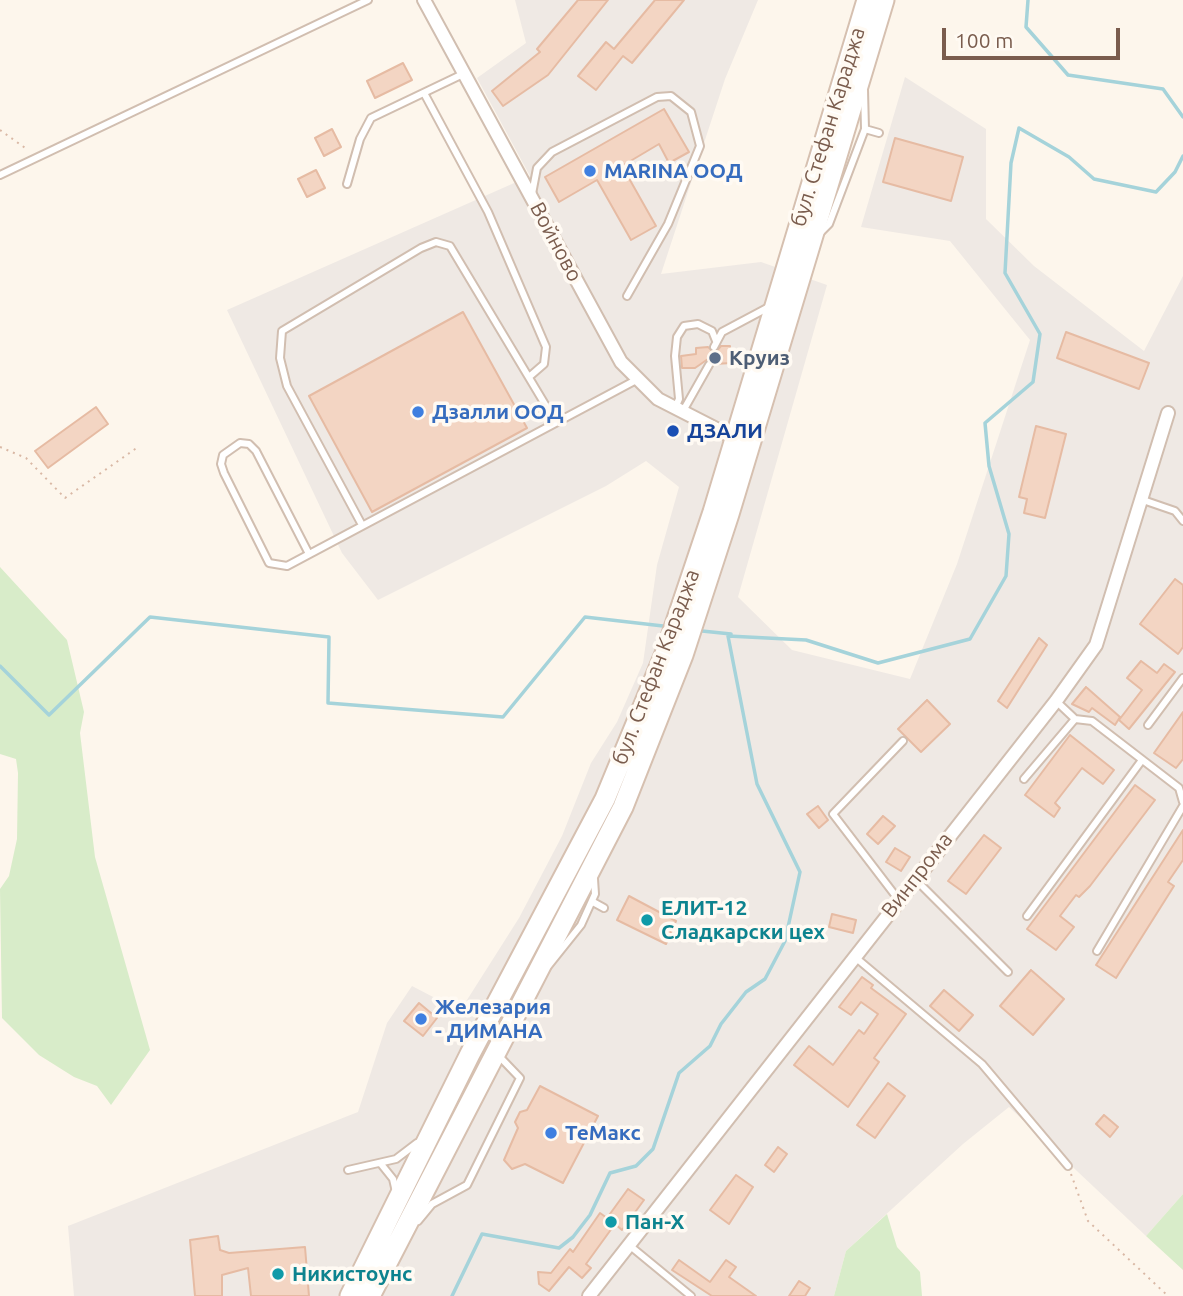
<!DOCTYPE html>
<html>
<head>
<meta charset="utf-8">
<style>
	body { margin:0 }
	#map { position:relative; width:1183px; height:1296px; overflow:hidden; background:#fdf6ec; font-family:Ubuntu,sans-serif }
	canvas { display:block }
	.scale { position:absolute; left:942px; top:28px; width:178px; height:32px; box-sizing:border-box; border:4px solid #7a5c4d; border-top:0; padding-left:9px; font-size:21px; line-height:24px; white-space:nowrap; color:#7a5c4d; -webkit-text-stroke:5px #fffaf3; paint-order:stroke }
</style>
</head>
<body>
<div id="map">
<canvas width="1183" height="1296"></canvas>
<div class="scale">100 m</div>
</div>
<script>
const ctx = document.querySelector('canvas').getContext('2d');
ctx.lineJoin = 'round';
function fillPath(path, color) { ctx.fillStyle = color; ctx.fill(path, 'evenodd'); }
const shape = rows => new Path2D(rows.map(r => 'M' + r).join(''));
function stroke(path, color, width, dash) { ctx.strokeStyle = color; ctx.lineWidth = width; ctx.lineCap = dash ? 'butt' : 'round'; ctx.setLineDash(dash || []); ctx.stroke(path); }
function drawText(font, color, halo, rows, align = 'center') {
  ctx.font = font + ' Ubuntu,sans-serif'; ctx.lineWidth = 7; ctx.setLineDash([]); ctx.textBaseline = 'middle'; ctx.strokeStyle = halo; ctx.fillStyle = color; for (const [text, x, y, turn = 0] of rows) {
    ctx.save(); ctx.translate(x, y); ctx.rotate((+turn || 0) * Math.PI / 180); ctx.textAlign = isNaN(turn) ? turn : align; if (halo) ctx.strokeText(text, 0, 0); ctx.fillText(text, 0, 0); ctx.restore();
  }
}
fillPath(shape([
	[515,0,758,0,725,79,661,274,761,262,827,285,738,597,792,650,910,679,957,564,1030,340,950,241,861,227,905,77,986,129,986,219,1034,266,1144,351,1183,276,1183,1194,1146,1236,1009,1107,963,1144,846,1251,834,1296,74,1296,68,1226,358,1112,387,1023,412,986,460,1011,519,918,562,836,591,763,617,722,643,663,657,565,679,487,646,461,606,486,378,600,342,553,227,310,530,176,477,78,526,43]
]), '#efe9e4');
fillPath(shape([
	[0,567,67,640,84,712,80,733,95,857,150,1050,111,1105,97,1086,74,1077,39,1055,2,1018,0,889,9,876,17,839,18,773,16,759,0,754],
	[1183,1194,1183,1270,1146,1236],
	[887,1214,897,1247,920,1272,922,1296,834,1296,846,1251]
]), '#d8ecc9');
stroke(shape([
	[1028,0,1026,27,1068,75,1163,89,1183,117],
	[702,631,731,634],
	[0,666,49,715,150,617,329,637,328,703,503,717,585,617,663,626],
	[452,1296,482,1234,559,1248,573,1237,590,1215,610,1173,636,1166,653,1149,679,1073,710,1046,721,1024,746,992,765,979,785,941,800,872,757,784,728,636,806,640,878,663,970,639,1006,576,1009,534,989,466,985,423,1033,382,1040,334,1005,273,1011,163,1019,128,1069,157,1094,179,1156,192,1175,172,1183,156]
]), '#a5d3da', 3.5);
const building = shape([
	[578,0,608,0,548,75,503,106,492,91,540,52,537,49,578,0],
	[655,0,684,0,632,63,623,56,596,90,578,76,606,42,614,49,655,0],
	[403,63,412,80,375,98,367,81,403,63],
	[664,109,689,152,669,163,659,144,622,166,656,226,631,240,597,180,559,202,545,177,664,109],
	[332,129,341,147,324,156,315,138,332,129],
	[895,138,963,157,951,201,883,182,895,138],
	[316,170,325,188,307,197,298,179,316,170],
	[463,312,527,428,372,512,309,396,463,312],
	[1066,332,1149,363,1139,389,1057,358,1066,332],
	[721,346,730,346,731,363,715,364,708,359,695,368,682,368,681,356,696,354,696,348,708,347,715,353,721,346],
	[96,407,108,424,48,468,35,451,96,407],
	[1036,426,1066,434,1045,518,1024,513,1027,499,1019,497,1036,426],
	[1175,579,1183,585,1183,647,1178,654,1140,624,1175,579],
	[1039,638,1047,645,1007,708,998,701,1039,638],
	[1141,661,1157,673,1164,664,1175,672,1129,729,1119,720,1142,690,1127,678,1141,661],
	[1086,687,1120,717,1115,725,1092,708,1089,712,1072,704,1086,687],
	[927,700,950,724,921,752,898,729,927,700],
	[1183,712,1183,759,1176,768,1154,753,1183,712],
	[1070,735,1114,770,1103,784,1082,768,1055,803,1060,808,1054,817,1025,795,1070,735],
	[1135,785,1155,800,1090,886,1079,897,1076,895,1060,916,1074,927,1056,950,1027,929,1135,785],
	[818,806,828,820,819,828,807,814,818,806],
	[883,816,895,826,878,844,867,834,883,816],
	[1183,830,1183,860,1168,882,1174,886,1116,978,1096,965,1183,830],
	[984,835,1001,848,966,894,948,881,984,835],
	[895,848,910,857,901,871,886,862,895,848],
	[629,896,676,921,666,944,617,920,629,896],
	[832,914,856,920,853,933,829,927,832,914],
	[1031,970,1064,999,1033,1035,1000,1006,1031,970],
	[862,977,873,985,871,988,906,1014,874,1058,879,1062,848,1107,794,1065,809,1046,833,1065,859,1030,864,1034,878,1014,861,1002,851,1015,839,1007,862,977],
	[944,990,973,1015,959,1031,930,1006,944,990],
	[419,1003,437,1018,423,1036,404,1021,419,1003],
	[888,1083,905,1096,875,1138,857,1125,888,1083],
	[540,1086,598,1116,563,1183,525,1164,512,1169,504,1160,518,1128,515,1122,520,1112,527,1110,540,1086],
	[1104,1115,1118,1127,1110,1137,1096,1124,1104,1115],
	[778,1147,787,1154,774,1172,765,1165,778,1147],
	[736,1175,753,1187,729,1224,710,1210,736,1175],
	[628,1189,644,1200,622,1230,615,1224,586,1264,591,1268,582,1278,569,1267,549,1291,539,1284,538,1272,551,1273,570,1249,573,1252,600,1213,607,1218,628,1189],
	[218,1236,220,1250,229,1253,305,1247,309,1296,251,1296,248,1268,222,1275,222,1296,195,1296,190,1240,218,1236],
	[679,1260,710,1282,726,1260,736,1267,729,1277,756,1296,712,1296,672,1270,679,1260],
	[799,1281,810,1288,805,1296,789,1296,799,1281]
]);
fillPath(building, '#f3d5c3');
stroke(building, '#e6bba3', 2);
const lane = shape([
	[424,93,488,212,546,347,544,364,529,377],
	[865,129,879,133],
	[0,175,368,0],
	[347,184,360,139,371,118,463,74],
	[532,194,537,168,552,152,657,97,671,96,691,112,700,146,668,224,627,296],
	[820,233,829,224,865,129,864,90],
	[714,347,722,332,769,307],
	[675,408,679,399,675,356,677,337,684,326,698,324,712,331,716,341],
	[683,411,709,365],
	[1143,500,1175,511,1183,521],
	[362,525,287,386,280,358,282,331,421,248,436,242,450,246,555,421],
	[309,554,256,451,249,444,240,443,223,455,221,464,224,473,269,563,287,566,638,379],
	[1056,701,1075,719],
	[1148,725,1183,678],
	[1024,779,1075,719,1092,721,1179,788,1183,802],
	[916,880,1008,972],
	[898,899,833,814,903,741],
	[593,902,604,908],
	[1027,916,1142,760],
	[1097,951,1183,806],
	[855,957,982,1064,1068,1166],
	[549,965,581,925,595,894,594,879],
	[381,1164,393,1179,396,1192],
	[348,1170,396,1159,417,1143],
	[418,1221,432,1204,467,1185,520,1078,498,1055],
	[629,1245,691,1296]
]);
const street = shape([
	[424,0,621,362,658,399,740,441],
	[589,1296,1056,701,1096,645,1168,413]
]);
const secondary = shape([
	[350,1296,470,1054,605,799,667,649,713,512,867,0],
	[370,1296,623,807,651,736,683,655,729,514,884,0]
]);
stroke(lane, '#d1beb0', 10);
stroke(street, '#d1beb0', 16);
stroke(secondary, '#d6c0b0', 23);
stroke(shape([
	[0,130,28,150],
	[0,447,26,458,65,498,138,447],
	[1071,1174,1088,1221,1168,1296]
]), '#d9b8a5', 2, [2, 5]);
stroke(lane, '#fff', 6);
stroke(street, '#fff', 12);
stroke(secondary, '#fff', 19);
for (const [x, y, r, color] of [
	[590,171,7,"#3f7fe0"],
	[715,358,7,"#5c6f8a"],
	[418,412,7,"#3f7fe0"],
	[673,431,7,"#1a4fb4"],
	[647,920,7,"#0f9aa8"],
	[421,1019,7,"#3f7fe0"],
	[551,1133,7,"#3f7fe0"],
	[611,1222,7,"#0f9aa8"],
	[278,1274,7,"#0f9aa8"]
]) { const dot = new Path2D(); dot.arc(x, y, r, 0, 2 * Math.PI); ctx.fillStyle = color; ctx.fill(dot); stroke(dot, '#fffaf3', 2.5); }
drawText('21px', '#7a5c4d', '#fffaf3', [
	["бул. Стефан Караджа",828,127,-73],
	["Войново",556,242,62],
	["бул. Стефан Караджа",656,667,-69],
	["Винпрома",917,875,-52]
]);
drawText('bold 21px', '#366cbe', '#fffaf3', [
	["MARINA ООД",604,171],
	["Дзалли ООД",432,412],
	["Железария",435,1007],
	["- ДИМАНА",435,1031],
	["ТеМакс",565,1133]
], 'left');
drawText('bold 21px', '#4e5e75', '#fffaf3', [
	["Круиз",729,358]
], 'left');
drawText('bold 21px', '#164399', '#fffaf3', [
	["ДЗАЛИ",687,431]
], 'left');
drawText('bold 21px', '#0d838f', '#fffaf3', [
	["ЕЛИТ-12",661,908],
	["Сладкарски цех",661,932],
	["Пан-Х",625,1222],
	["Никистоунс",292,1274]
], 'left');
</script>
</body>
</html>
